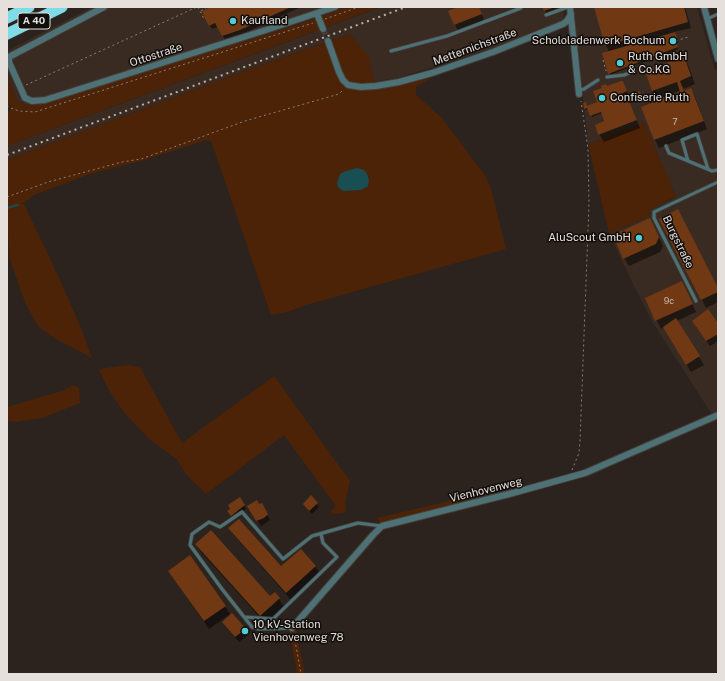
<!DOCTYPE html>
<html>
<head>
<meta charset="utf-8">
<style>
	body { margin:0 }
	#map { position:relative; width:725px; height:681px; overflow:hidden; background:#2c231e; font-family:"Public Sans",sans-serif }
	canvas { display:block }
	.frame { position:absolute; inset:0; border:8px solid #e6e0dc; pointer-events:none }
</style>
</head>
<body>
<div id="map">
<canvas width="725" height="681"></canvas>
<div class="frame"></div>
</div>
<script>
const ctx = document.querySelector('canvas').getContext('2d');
ctx.lineJoin = 'round';
function fillPath(path, color) { ctx.fillStyle = color; ctx.fill(path, 'evenodd'); }
const shape = rows => new Path2D(rows.map(r => 'M' + r).join(''));
function stroke(path, color, width, dash) { ctx.strokeStyle = color; ctx.lineWidth = width; ctx.lineCap = dash ? 'butt' : 'round'; ctx.setLineDash(dash || []); ctx.stroke(path); }
function drawText(font, color, halo, rows, align = 'center') {
  ctx.font = font + ' "Public Sans",sans-serif'; ctx.lineWidth = 3; ctx.setLineDash([]); ctx.textBaseline = 'middle'; ctx.strokeStyle = halo; ctx.fillStyle = color; for (const [text, x, y, turn = 0] of rows) {
    ctx.save(); ctx.translate(x, y); ctx.rotate((+turn || 0) * Math.PI / 180); ctx.textAlign = isNaN(turn) ? turn : align; if (halo) ctx.strokeText(text, 0, 0); ctx.fillText(text, 0, 0); ctx.restore();
  }
}
fillPath(shape([
	[92,7,346,7,268,34,183,58,34,105,27,105,17,101,7,77,7,51],
	[381,7,563,7,564,20,492,48,401,77,374,82,372,73,350,34,250,69,7,160,7,146],
	[574,7,697,7,715,70,718,70,718,414,713,416,653,323,630,278,609,233,650,216,648,210,676,197,644,123,588,144]
]), '#392b22');
fillPath(shape([
	[346,7,380,7,7,146,7,115,12,106,7,103,7,77,17,101,27,105,34,105,183,58,268,34,314,19],
	[350,34,369,57,374,82,350,90,398,85,431,78,416,87,416,95,442,118,486,177,491,189,506,249,306,305,288,312,271,315,211,141,206,140,141,161,90,174,34,195,21,205,24,204,61,282,81,328,92,358,56,339,38,326,26,305,10,260,7,216,7,160,250,69],
	[644,123,676,196,648,210,650,216,609,233,588,144],
	[129,365,140,367,182,443,274,376,350,481,345,503,346,510,344,513,332,514,331,511,336,506,284,435,206,494,186,474,176,458,175,458,149,439,123,411,109,390,99,370,104,368],
	[73,385,79,388,80,403,42,418,15,422,8,421,7,420,7,407,65,390],
	[471,496,480,506,388,528,383,528,377,518],
	[289,630,296,630,305,674,297,674]
]), '#4c2307');
fillPath(shape([
	[357,168,364,170,367,174,369,180,368,186,361,190,343,191,338,187,337,183,340,174,346,171]
]), '#194e53');
fillPath(shape([
	[209,7,301,7,242,34,225,40,218,27,212,29,210,26],
	[460,7,479,7,484,20,458,31,449,11],
	[543,7,559,7,560,9,547,15],
	[595,7,685,7,691,28,674,32,677,39,675,39,678,49,610,75,609,52,606,45],
	[683,57,688,65,695,84,683,89,684,92,690,89,695,97,707,129,659,148,655,140,642,108,682,93,681,90,658,99,653,91,646,72],
	[622,82,627,91,630,99,628,100,633,110,640,128,604,142,599,134,605,122,602,113,592,117,589,109,586,110,585,109,596,103,607,87],
	[640,92,642,98,636,100,634,95],
	[661,219,718,289,718,302,706,308],
	[654,227,663,246,660,252,629,266,624,258],
	[686,290,696,312,677,321,704,365,691,372,664,327,661,329,646,298],
	[718,325,718,341,710,346,696,327],
	[311,497,319,507,312,514,306,508],
	[240,499,246,509,236,516,229,506],
	[261,504,270,520,261,526,248,506],
	[229,528,281,568,315,566,320,574,291,600,233,534],
	[196,544,270,598,279,599,284,607,265,623,201,552],
	[169,571,225,606,230,614,209,629],
	[223,623,245,629,249,634,239,642,227,628]
]), '#0007');
stroke(shape([
	[7,208,18,205]
]), '#194e53', 2);
fillPath(shape([
	[208,7,291,7,240,30,222,36,215,23,209,26,205,19,202,11,209,8],
	[458,7,479,7,482,14,454,25,448,11],
	[542,7,555,7,544,11],
	[594,7,684,7,688,22,605,46],
	[675,32,677,38,675,38,678,47,608,74,602,53],
	[684,56,691,76,680,81,684,91,691,88,704,121,654,140,641,107,680,92,677,82,652,91,645,71],
	[621,81,623,81,627,91,621,94,624,103,629,101,637,120,598,135,595,125,604,121,601,112,590,116,587,108,584,109,583,103,586,102,587,106,597,102,593,91,602,88,601,86,606,84,607,86],
	[640,91,642,96,634,99,632,94],
	[678,209,718,288,718,292,701,300,659,219],
	[650,218,659,237,656,244,623,259,613,235],
	[682,281,693,304,655,321,645,298],
	[708,309,718,323,718,334,706,341,692,321],
	[676,318,700,356,686,365,663,327],
	[311,495,318,503,309,511,303,504],
	[240,497,245,505,231,516,227,511,230,509,228,505],
	[257,500,259,504,262,503,268,514,264,518,256,521,247,506],
	[239,519,281,566,301,549,316,566,286,593,228,528],
	[211,530,270,596,275,592,280,598,260,616,195,544],
	[190,555,226,606,204,621,168,571],
	[232,613,248,631,245,633,243,631,235,637,222,622]
]), '#703914');
stroke(shape([
	[323,29,328,41]
]), '#483f3a', 6, [6, 3]);
const lane = shape([
	[546,15,568,7],
	[707,19,718,14],
	[391,51,447,36,521,8,521,7],
	[607,77,624,75,634,71],
	[579,90,584,89,598,80],
	[666,146,669,153,712,171,718,170],
	[688,161,682,140,697,134,708,169],
	[696,301,654,218,654,212,718,182],
	[244,617,273,619,337,557,323,543,321,534],
	[292,628,259,629,252,627,222,589,190,545,192,534,209,522,220,527,242,512,283,559,312,536,358,523,381,526]
]);
const street = shape([
	[570,7,579,94],
	[704,7,718,59],
	[317,14,323,29],
	[328,41,339,72,343,80,348,85,361,87,376,86,399,82,432,73,493,52,563,24,567,21,571,14],
	[9,57,9,62,25,98,32,101,45,100,266,30,335,7],
	[7,58,104,7],
	[292,628,373,535,382,526,513,493,585,473,718,415]
]);
const highway = shape([
	[7,18,29,7],
	[7,34,62,7]
]);
stroke(lane, '#463d39', 4.5);
stroke(street, '#463d39', 8);
stroke(highway, '#463d39', 12);
stroke(shape([
	[198,7,204,19,205,19],
	[201,11,207,7],
	[325,19,359,7],
	[676,41,688,37],
	[603,60,606,71],
	[26,85,197,7],
	[7,105,11,108,19,111,35,112,313,23],
	[7,197,48,182,122,162,141,159,245,121,339,94,343,90],
	[572,470,579,453,580,441,589,204,588,149,581,101],
	[294,635,301,674]
]), '#877f7b', 1, [2, 3]);
stroke(lane, '#4d7175', 3);
stroke(street, '#4d7175', 6);
stroke(highway, '#7ddce7', 11);
stroke(shape([
	[7,155,406,7]
]), '#b7b0ac', 2, [2, 4]);
for (const [x, y, r, color] of [
	[233,21,4,"#52cbd8"],
	[673,41,4,"#52cbd8"],
	[620,63,4,"#52cbd8"],
	[602,98,4,"#52cbd8"],
	[639,238,4,"#52cbd8"],
	[245,631,4,"#52cbd8"]
]) { const dot = new Path2D(); dot.arc(x, y, r, 0, 2 * Math.PI); ctx.fillStyle = color; ctx.fill(dot); stroke(dot, '#110d0b', 1.5); }
drawText('9px', '#c8b6aa', null, [
	["7",675,122],
	["9c",669,301]
]);
for (const [x, y, w] of [
	[34,21,32]
]) { const box = new Path2D(); box.roundRect(x - w / 2, y - 8, w, 16, 3); ctx.fillStyle = '#110d0b'; ctx.fill(box); stroke(box, '#e6e0dc', 1); }
drawText('bold 10px', '#e6e0dc', null, [
	["A 40",34,21]
]);
drawText('11px', '#e6e0dc', '#110d0b', [
	["Kaufland",241,21],
	["Schololadenwerk Bochum",665,41,"right"],
	["Ruth GmbH",628,57],
	["& Co.KG",628,70],
	["Confiserie Ruth",610,98],
	["AluScout GmbH",631,238,"right"],
	["10 kV-Station",253,625],
	["Vienhovenweg 78",253,638]
], 'left');
drawText('11px', '#e6e0dc', '#110d0b', [
	["Metternichstraße",475,47,-20],
	["Ottostraße",156,55,-18],
	["Burgstraße",678,242,64],
	["Vienhovenweg",486,490,-14]
]);
</script>
</body>
</html>
